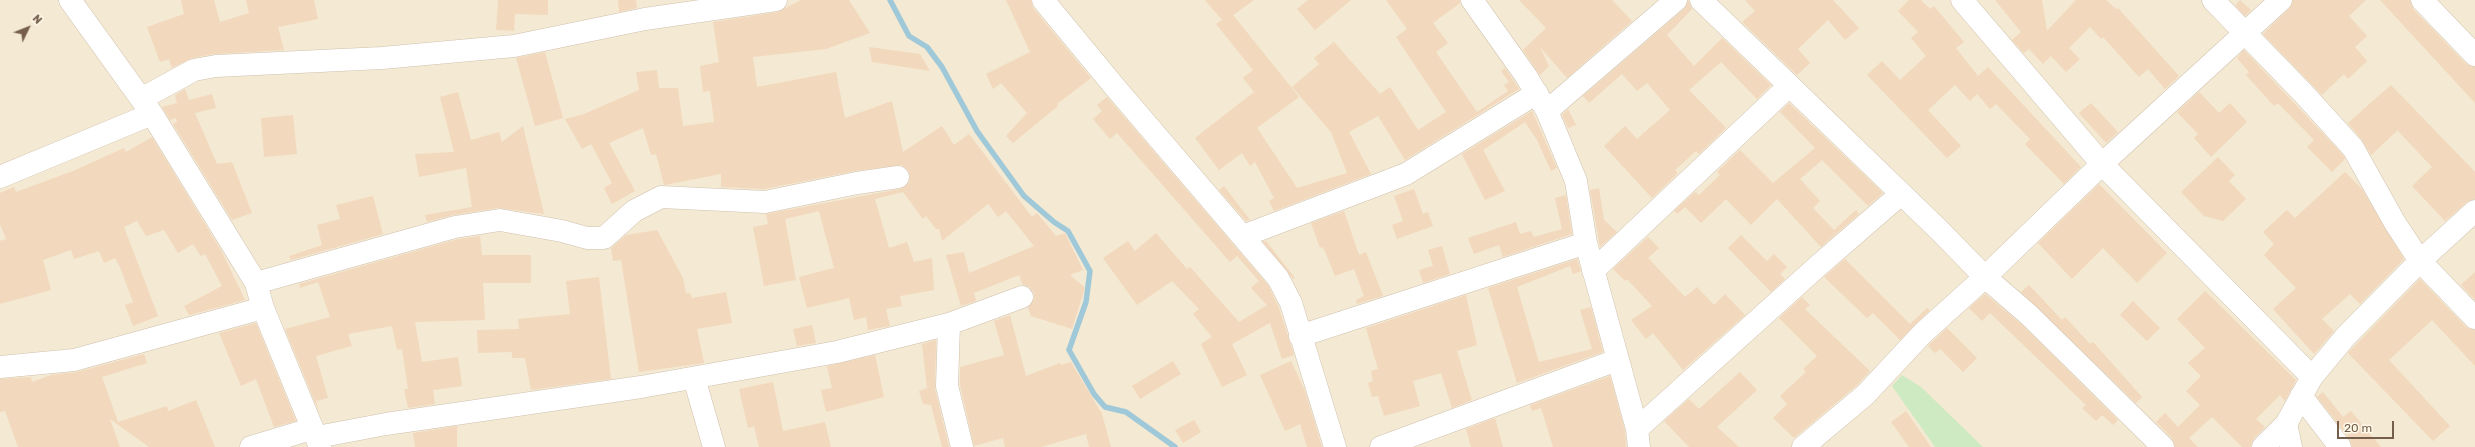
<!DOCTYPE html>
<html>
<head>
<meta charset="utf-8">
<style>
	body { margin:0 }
	#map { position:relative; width:2475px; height:447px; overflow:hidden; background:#fcf6e4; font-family:Rubik,sans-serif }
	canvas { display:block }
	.north { position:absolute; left:8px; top:8px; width:40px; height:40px; -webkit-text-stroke:3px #fff9ea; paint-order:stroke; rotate:47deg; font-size:11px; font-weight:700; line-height:16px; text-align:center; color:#755e4a }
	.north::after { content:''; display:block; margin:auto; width:14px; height:18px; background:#755e4a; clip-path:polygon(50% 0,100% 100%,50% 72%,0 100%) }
	.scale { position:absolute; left:2337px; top:421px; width:57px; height:18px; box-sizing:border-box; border:2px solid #755e4a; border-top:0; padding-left:5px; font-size:12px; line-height:14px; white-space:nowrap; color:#755e4a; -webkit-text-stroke:3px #fff9ea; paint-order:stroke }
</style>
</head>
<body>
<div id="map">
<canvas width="2475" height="447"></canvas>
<div class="north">N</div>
<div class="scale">20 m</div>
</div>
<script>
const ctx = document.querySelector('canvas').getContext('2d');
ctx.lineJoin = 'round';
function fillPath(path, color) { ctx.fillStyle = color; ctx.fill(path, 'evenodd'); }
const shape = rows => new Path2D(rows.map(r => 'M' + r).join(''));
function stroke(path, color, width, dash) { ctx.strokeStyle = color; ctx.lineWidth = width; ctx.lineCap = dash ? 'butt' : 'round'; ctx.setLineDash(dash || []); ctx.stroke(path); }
fillPath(shape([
	[0,0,2475,0,2475,447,0,447]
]), '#f4e9d3');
fillPath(shape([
	[1902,375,1921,387,1983,447,1935,447,1892,386]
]), '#ceeac3');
stroke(shape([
	[890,0,909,36,927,47,942,67,977,131,1024,196,1054,222,1068,231,1090,271,1086,302,1069,350,1094,394,1105,407,1126,412,1175,447]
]), '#9fc8d8', 5.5);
fillPath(shape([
	[181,0,214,0,220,22,249,13,246,0,314,0,318,19,278,27,284,50,214,54,192,58,172,68,169,59,160,62,147,27,184,14],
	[498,0,548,0,548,15,515,14,514,31,496,30],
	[618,0,636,0,637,8,619,12],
	[801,0,849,0,870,33,826,49,753,57,757,87,836,72,845,118,892,101,903,152,942,126,954,145,969,134,1032,217,1037,213,1056,236,1065,233,1083,270,1070,275,1085,288,1072,329,1031,316,1028,308,1034,299,1034,293,1030,287,1023,285,1019,275,974,293,976,301,961,306,946,255,964,252,969,273,1034,246,1006,211,998,217,988,204,942,241,939,229,936,229,926,216,923,219,903,192,875,199,889,248,907,242,914,262,932,258,934,290,900,296,902,306,886,309,890,326,868,330,866,317,854,320,849,298,807,308,799,277,834,268,819,211,785,219,796,280,764,286,753,227,768,224,766,214,900,189,909,182,910,176,908,170,902,165,855,171,764,189,721,187,721,174,664,185,656,154,651,155,643,128,609,143,635,191,612,204,604,188,612,183,591,144,582,149,565,119,584,114,639,90,636,72,657,70,659,88,678,88,683,126,714,122,710,91,703,92,700,66,719,62,713,22,778,12],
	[1006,0,1031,0,1033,8,1091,78,1057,104,1058,106,1013,143,1006,136,1027,113,1001,83,993,89,986,74,1030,52],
	[1205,0,1254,0,1233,15,1299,97,1257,128,1297,188,1347,173,1331,132,1292,87,1319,64,1314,58,1334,42,1380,94,1390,87,1418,130,1446,112,1396,37,1407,29,1386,0,1460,0,1460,3,1433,23,1448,43,1436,52,1477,112,1508,91,1504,85,1509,82,1501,71,1505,68,1519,89,1405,160,1378,116,1349,132,1371,174,1274,211,1269,201,1274,198,1255,162,1250,166,1242,153,1219,170,1195,138,1254,92,1243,78,1253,70,1216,24,1222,20],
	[1308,0,1351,0,1315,30,1297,9],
	[1519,0,1612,0,1632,21,1567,78,1540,47,1549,66,1540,75,1523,50,1546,28],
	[1688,0,1692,9,1667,35,1694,66,1722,38,1771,85,1757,99,1721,62,1689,90,1726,128,1699,154,1696,151,1675,170,1678,173,1652,198,1604,146,1625,126,1637,139,1670,110,1647,83,1637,91,1622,74,1589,103,1583,96,1684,9],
	[1745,0,1833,0,1859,28,1845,40,1828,20,1798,49,1810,63,1797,75,1742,22,1755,11],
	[1909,0,1921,0,1930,9,1934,6,1964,42,1956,48,1978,76,1988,67,2081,167,2064,184,2025,144,2030,139,1996,104,1990,109,1977,94,1970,101,1955,85,1928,110,1961,146,1947,158,1867,75,1882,61,1900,80,1926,56,1911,38,1918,32,1898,11],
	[1995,0,2042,0,2047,31,2076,0,2106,0,2116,9,2118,8,2179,76,2165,89,2148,69,2139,77,2103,37,2101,39,2090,27,2069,48,2080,59,2066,72,2051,56,2043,64,2029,49,2024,53,2012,40,2021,32],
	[2240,0,2251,10,2245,16,2235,5],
	[2293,0,2366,0,2349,16,2367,36,2355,47,2367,61,2348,79,2344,74,2322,95,2263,34,2289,9],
	[2380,0,2410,0,2413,9,2466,64,2475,67,2475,103],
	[869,47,920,54,930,71,872,62],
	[2244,50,2343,155,2345,159,2332,172,2307,147,2314,140,2278,103,2274,106,2246,75,2249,72,2237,58],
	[545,52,563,118,535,126,516,58],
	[2391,85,2475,172,2475,199,2467,202,2445,221,2412,186,2432,167,2399,132,2398,130,2371,155,2362,140,2348,123],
	[185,89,189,100,212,94,216,108,195,113,217,164,232,162,252,213,232,220,173,124,177,122,176,118,170,120,162,107,177,103,175,95],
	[458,92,471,140,499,132,502,142,523,126,544,214,498,208,453,215,427,222,425,215,472,207,466,168,419,177,415,154,454,152,440,97],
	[2199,92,2219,113,2230,103,2247,122,2211,157,2194,138,2198,134,2177,112],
	[1107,97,1268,285,1279,308,1294,355,1282,359,1270,323,1232,344,1247,375,1222,387,1201,344,1212,337,1193,314,1199,309,1172,281,1137,305,1103,258,1128,241,1135,251,1156,233,1187,269,1190,267,1239,322,1267,305,1251,288,1259,281,1237,256,1230,262,1117,133,1110,139,1093,119,1102,111,1097,105],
	[1789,103,1883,193,1868,206,1822,160,1800,179,1820,201,1813,208,1834,230,1856,210,1859,214,1821,247,1777,199,1751,225,1726,199,1701,223,1685,207,1677,214,1674,211,1695,192,1699,195,1720,175,1717,172,1740,150,1773,183,1815,148,1780,112],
	[2091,103,2118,132,2106,143,2079,113],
	[1568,109,1576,125,1568,128,1562,115],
	[1532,111,1557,168,1551,171,1537,140,1525,122,1483,150,1505,191,1485,200,1462,154],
	[293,115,297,154,264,157,261,118],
	[152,137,222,252,245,300,189,315,184,306,222,286,205,254,201,256,193,244,178,253,164,230,146,236,137,221,124,227,158,316,133,326,125,305,133,302,120,267,115,258,104,263,99,251,74,259,71,250,43,260,51,290,0,304,0,241,6,239,0,224,0,193,14,187,16,192,73,171,124,148,126,152],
	[2218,157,2235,175,2229,181,2246,199,2223,221,2204,216,2181,192],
	[2345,172,2362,189,2404,259,2360,304,2350,294,2322,319,2334,331,2314,354,2273,309,2296,288,2264,255,2274,244,2263,232,2287,210,2295,218],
	[2099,184,2167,253,2137,283,2103,248,2072,279,2038,243],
	[1224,186,1250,220,1246,221,1219,190],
	[1599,188,1604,220,1617,232,1600,247,1590,190],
	[1414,189,1423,214,1428,212,1433,226,1397,239,1392,225,1403,221,1394,196],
	[1566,195,1572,234,1503,257,1499,245,1474,254,1468,238,1516,222,1520,234,1531,231,1534,237,1562,229,1555,198],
	[373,196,383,234,291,260,289,256,322,245,317,225,340,219,336,205],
	[1344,211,1359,255,1366,252,1383,296,1357,304,1356,300,1364,296,1354,269,1335,276,1323,247,1320,248,1311,223],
	[657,230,683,278,686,293,690,293,692,298,726,292,732,323,697,329,704,363,639,372,621,260,613,261,611,248,626,235],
	[1741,235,1767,261,1774,254,1787,267,1780,274,1785,279,1771,292,1728,248],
	[480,236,482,255,531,255,531,283,483,283,485,320,415,322,422,362,458,357,462,386,433,390,435,404,408,408,404,389,408,389,402,349,397,350,392,326,348,334,352,346,316,356,328,398,316,401,319,412,285,329,330,317,318,282,300,288,299,284,458,239],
	[1648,237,1659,248,1648,258,1685,297,1697,287,1714,305,1725,294,1745,315,1683,370,1653,333,1646,339,1631,320,1652,306,1627,279,1625,281,1613,269],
	[1266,241,1295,278,1293,279,1263,242],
	[1442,246,1450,274,1423,283,1419,270,1433,266,1428,250],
	[1577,259,1581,271,1573,274,1570,266,1517,287,1539,362,1592,349,1580,310,1591,307,1603,352,1517,383,1488,288],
	[1845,259,1910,324,1927,308,1930,310,1900,340,1873,313,1867,318,1824,277],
	[2475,272,2475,300,2461,285],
	[599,277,611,379,531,390,525,358,512,358,512,352,478,353,477,330,519,329,518,319,570,314,566,281],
	[2420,279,2466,327,2475,330,2475,366,2432,320,2389,360,2450,426,2433,441,2348,353],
	[2029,285,2062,320,2065,317,2090,344,2093,342,2142,397,2136,403,2021,292],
	[2205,291,2296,380,2285,401,2280,395,2256,419,2265,427,2254,438,2250,447,2242,447,2212,417,2189,438,2198,447,2175,447,2172,438,2156,422,2165,413,2178,427,2200,405,2186,391,2201,376,2188,363,2205,348,2177,319],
	[1985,294,2021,324,2118,420,2113,425,2102,415,2096,421,2082,408,2086,405,1990,313,1982,321,1969,308],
	[1466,295,1477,345,1457,351,1472,400,1452,408,1441,373,1413,381,1420,406,1384,416,1378,396,1372,397,1368,383,1373,381,1371,371,1378,369,1366,328],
	[1802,297,1810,305,1805,309,1870,371,1856,386,1794,438,1773,418,1787,404,1780,396,1806,372,1803,369,1817,356,1779,318],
	[2133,301,2160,328,2147,341,2120,315],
	[1010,315,1026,376,1060,363,1061,365,1071,362,1102,414,1111,447,1089,447,1086,434,1041,447,1005,447,1003,438,974,446,960,385,960,367,1004,355,994,321],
	[256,323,296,421,274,427,256,379,241,386,219,333],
	[812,325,816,343,797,346,793,329],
	[1947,328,1977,358,1963,372,1940,349,1935,353,1928,346],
	[936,340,935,389,949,447,942,447,931,405,923,404,919,391,927,388,922,344],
	[144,354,147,363,102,377,118,422,167,406,168,411,196,400,215,447,149,447,110,419,120,447,18,447,5,411,0,412,0,379,31,377,32,382,51,375,77,372],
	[875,355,884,397,826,412,821,390,832,388,827,366],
	[1173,361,1181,374,1140,399,1132,386],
	[1291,361,1305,391,1322,447,1307,447,1300,424,1285,431,1260,375],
	[1740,372,1757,390,1717,427,1739,447,1689,447,1664,421,1689,399,1699,409],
	[1610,376,1625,431,1626,447,1553,447,1541,408,1532,411,1530,405],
	[773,382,783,431,825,422,831,447,759,447,754,426,748,428,739,389],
	[2323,392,2343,417,2351,411,2381,447,2352,447,2350,439,2317,397],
	[1906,411,1931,447,1909,447,1891,422],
	[1495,418,1503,447,1471,447,1466,429],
	[1194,420,1201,432,1183,443,1175,430],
	[457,426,457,447,415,447,413,433]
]), '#f2d8bc');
const street = shape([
	[70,0,152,114,256,283,263,308,320,447],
	[1043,0,1114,86,1278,278,1291,303,1335,447],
	[1472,0,1526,76,1547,111,1576,181,1586,243,1637,429,1639,447],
	[1701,0,1939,230,1985,277,2029,315,2163,447],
	[1962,0,2102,164,2312,377],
	[2213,0,2304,94,2353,148,2395,223,2420,261,2475,318],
	[2422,0,2475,55],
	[141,99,194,70,216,66,382,58,514,46,645,19,776,0],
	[1547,111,1676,0],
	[0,177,152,114],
	[1243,236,1406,174,1537,93],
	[1593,271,1788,87],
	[256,283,455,227,500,220,562,231,587,238,604,238,634,211,661,197,765,202,857,183,898,177],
	[949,324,947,386,962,447],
	[1300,336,1586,243],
	[0,367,74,360,263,308],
	[694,378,714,447],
	[2301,396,2340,447],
	[2286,424,2291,447],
	[1637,429,1819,265,1901,194],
	[317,437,386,424,641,387,837,352,949,324,1022,297],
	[251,447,311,429],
	[1381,447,1617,360],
	[1803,447,1865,395,1923,333,1985,277,2102,164,2281,0],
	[2263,447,2286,424,2312,377,2346,336,2420,261,2475,211]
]);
stroke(street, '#d0c1ae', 23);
stroke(street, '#fff', 22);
</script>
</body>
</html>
